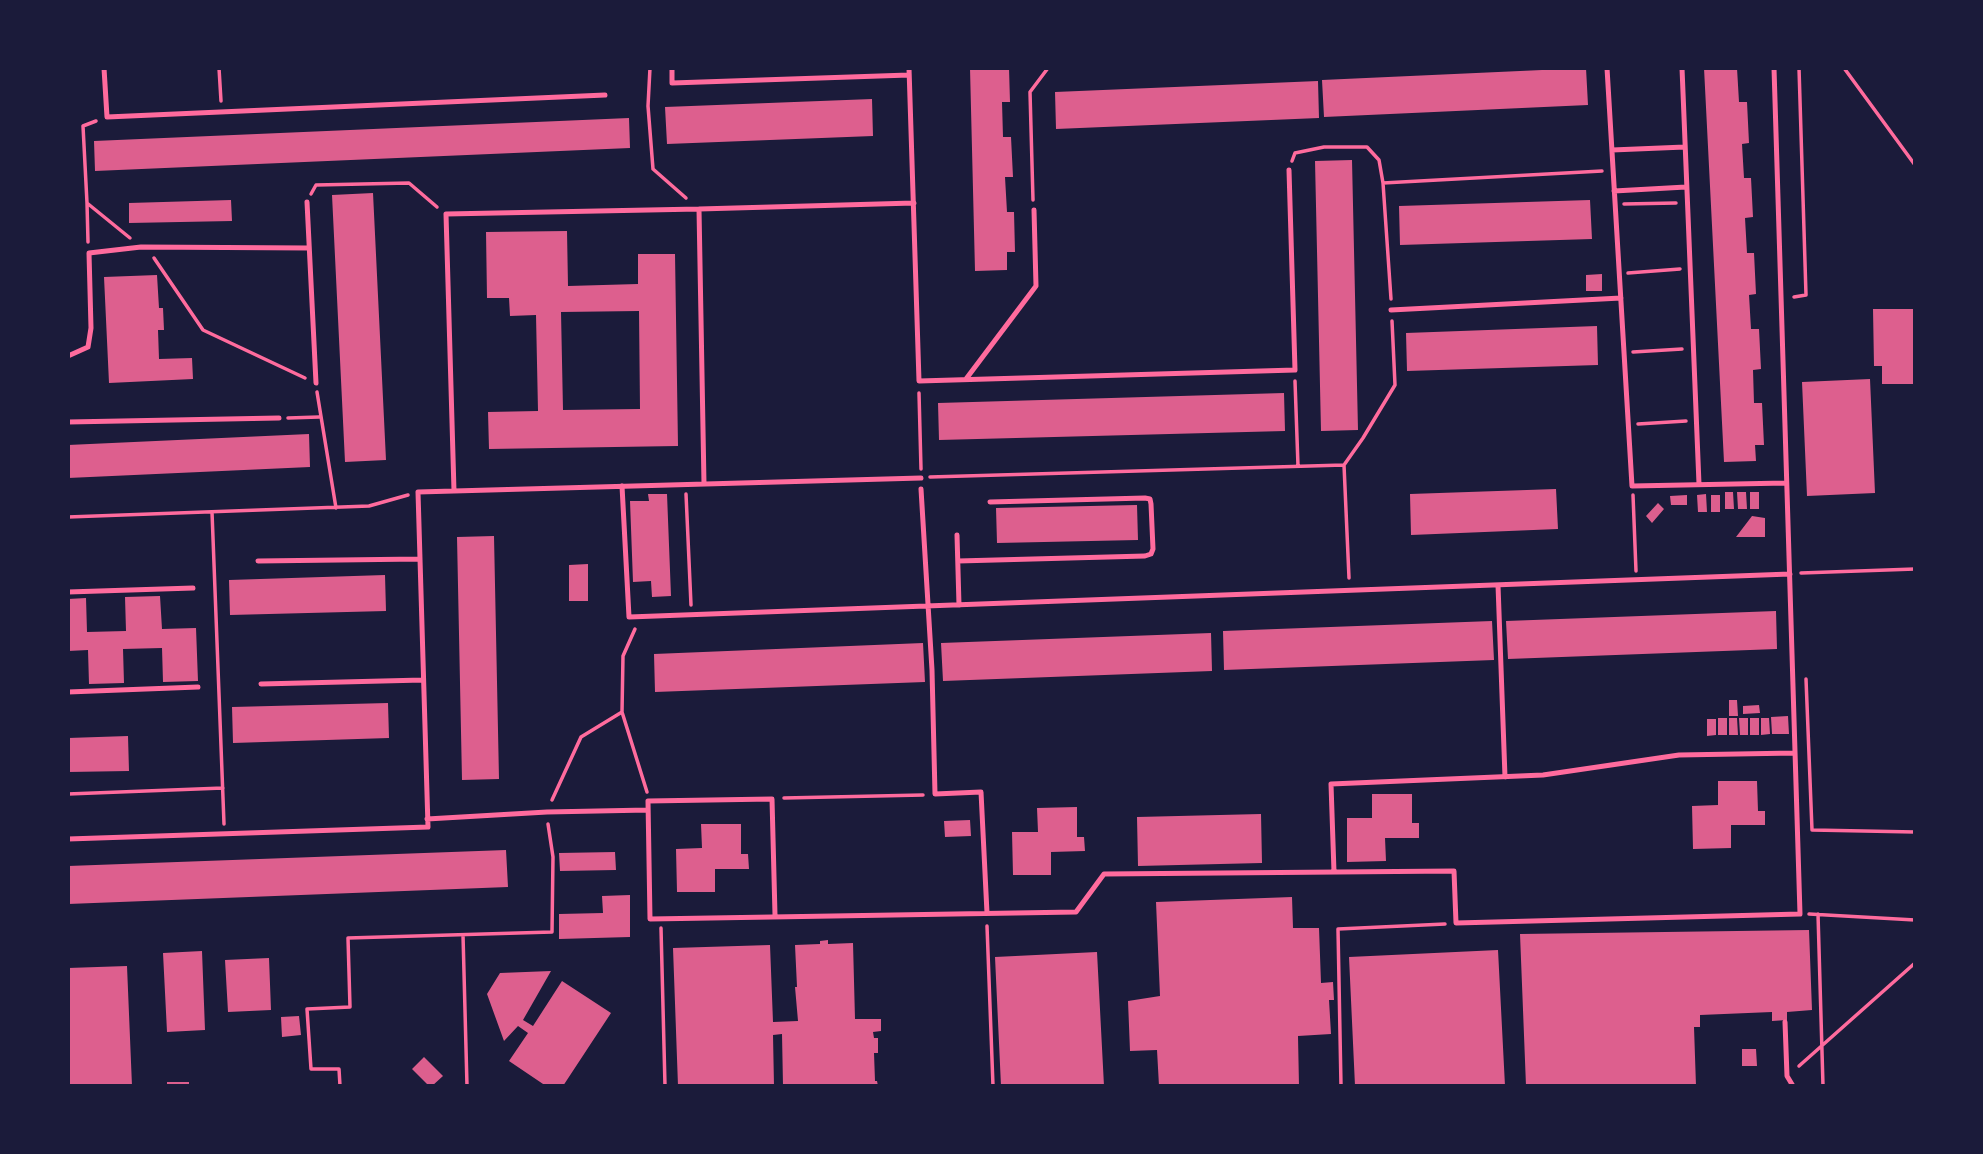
<!DOCTYPE html>
<html>
<head>
<meta charset="utf-8">
<style>
	body { margin:0 }
	#map { position:relative; width:1983px; height:1154px; overflow:hidden; background:#1b1b3a; font-family:"Roboto Condensed",sans-serif }
	canvas { display:block }
	.frame { position:absolute; inset:0; border:70px solid #1b1b3a; pointer-events:none }
</style>
</head>
<body>
<div id="map">
<canvas width="1983" height="1154"></canvas>
<div class="frame"></div>
</div>
<script>
const ctx = document.querySelector('canvas').getContext('2d');
ctx.lineJoin = 'round';
function fillPath(path, color) { ctx.fillStyle = color; ctx.fill(path, 'evenodd'); }
const shape = rows => new Path2D(rows.map(r => 'M' + r).join(''));
function stroke(path, color, width, dash) { ctx.strokeStyle = color; ctx.lineWidth = width; ctx.lineCap = dash ? 'butt' : 'round'; ctx.setLineDash(dash || []); ctx.stroke(path); }
fillPath(shape([
	[970,68,1009,68,1010,102,1002,102,1003,137,1011,137,1013,177,1005,177,1007,212,1014,212,1015,252,1007,252,1007,270,975,271],
	[1586,68,1588,105,1324,117,1322,80],
	[1704,68,1737,68,1739,102,1747,102,1749,143,1742,144,1744,178,1751,178,1753,217,1745,218,1747,253,1754,253,1756,294,1749,295,1751,329,1759,329,1761,369,1753,370,1754,403,1762,403,1764,445,1755,445,1756,461,1724,462],
	[1318,81,1319,118,1056,129,1055,92],
	[872,99,873,136,667,144,665,107],
	[629,118,630,148,95,171,94,141],
	[1352,160,1358,430,1321,431,1315,161],
	[373,193,386,460,345,462,332,195],
	[231,200,232,221,129,223,129,203],
	[1590,200,1592,239,1400,245,1399,206],
	[567,231,568,286,638,284,638,254,675,254,678,446,489,449,488,412,538,411,536,315,510,316,509,298,487,298,486,232],
	[639,311,640,409,563,410,561,312],
	[1602,274,1602,291,1586,291,1586,275],
	[157,275,159,308,163,308,164,330,158,330,159,359,192,358,193,379,109,383,104,277],
	[1873,309,1915,309,1915,384,1882,384,1882,366,1874,366],
	[1597,326,1598,365,1407,371,1406,333],
	[1870,379,1875,493,1807,496,1802,382],
	[1284,393,1285,431,939,440,938,403],
	[309,434,310,467,68,478,68,445],
	[1556,489,1558,529,1411,535,1410,494],
	[1725,492,1733,492,1734,509,1725,509],
	[1737,492,1746,492,1747,509,1738,509],
	[1750,492,1759,492,1759,509,1750,509],
	[648,494,667,494,671,596,652,597,651,581,633,582,630,501,649,501],
	[1706,494,1707,512,1698,512,1697,495],
	[1687,495,1687,505,1671,505,1670,496],
	[1711,495,1720,495,1720,512,1711,512],
	[1658,503,1664,509,1652,523,1646,516],
	[1137,505,1138,540,997,543,996,508],
	[1752,516,1765,518,1765,537,1736,537],
	[494,536,499,779,462,780,457,537],
	[588,564,588,601,569,601,569,565],
	[385,575,386,611,230,615,229,580],
	[160,596,162,629,196,628,198,681,163,682,162,648,123,649,124,683,89,684,88,650,68,651,68,599,86,598,87,632,126,631,125,597],
	[1776,611,1777,649,1508,659,1506,621],
	[1492,621,1494,660,1224,670,1223,631],
	[1211,633,1212,671,943,681,941,643],
	[923,643,925,682,655,692,654,654],
	[1729,700,1737,700,1738,716,1729,716],
	[388,703,389,738,233,743,232,707],
	[1759,705,1760,713,1743,714,1743,706],
	[1788,716,1789,734,1772,734,1771,717],
	[1718,718,1727,718,1727,735,1718,735],
	[1729,718,1737,718,1738,735,1729,735],
	[1739,718,1748,718,1748,735,1740,735],
	[1750,718,1759,718,1759,735,1750,735],
	[1761,718,1769,718,1770,734,1761,735],
	[1707,719,1716,719,1716,735,1707,736],
	[128,736,129,771,68,772,68,738],
	[1718,781,1757,781,1758,811,1765,811,1765,825,1731,825,1731,848,1693,849,1692,806,1718,805],
	[1372,794,1412,794,1412,823,1419,823,1419,838,1385,838,1386,861,1347,862,1347,818,1372,818],
	[1077,807,1077,837,1084,837,1085,851,1051,852,1051,875,1013,875,1012,832,1038,832,1037,808],
	[1261,814,1262,863,1138,866,1137,817],
	[970,820,971,836,945,837,944,821],
	[701,824,741,824,741,854,748,854,749,869,715,869,715,892,677,892,676,849,702,848],
	[506,850,508,887,68,904,68,866],
	[615,852,616,870,560,871,559,853],
	[630,895,630,937,559,939,559,914,603,913,602,896],
	[1292,897,1293,928,1319,928,1321,983,1333,982,1334,1000,1329,1000,1331,1034,1298,1036,1299,1086,1159,1086,1157,1050,1130,1051,1128,1001,1160,996,1156,902],
	[1809,930,1812,1010,1787,1012,1787,1020,1772,1021,1772,1012,1700,1015,1700,1027,1694,1027,1696,1086,1526,1086,1520,934],
	[828,940,828,944,853,943,855,1019,881,1019,881,1031,873,1032,874,1038,878,1038,878,1053,874,1053,875,1081,877,1081,878,1086,783,1086,782,1034,773,1035,774,1086,678,1086,673,948,770,945,773,1022,798,1021,795,987,797,987,795,945,820,944,820,941],
	[1498,950,1505,1086,1355,1086,1349,957],
	[202,951,205,1030,167,1032,163,953],
	[1097,952,1104,1086,1001,1086,995,957],
	[269,958,271,1010,228,1012,225,960],
	[127,966,132,1086,68,1086,68,968],
	[551,971,523,1020,533,1026,562,981,611,1013,563,1086,546,1086,509,1061,528,1033,518,1026,504,1041,487,994,500,973],
	[299,1016,301,1035,282,1037,281,1017],
	[1742,1049,1756,1049,1757,1066,1742,1066],
	[424,1057,443,1076,432,1086,429,1086,412,1069],
	[167,1082,189,1082,189,1086,167,1086]
]), '#dd5f8e');
stroke(shape([
	[219,68,221,101],
	[650,68,648,106,653,169,686,198],
	[1844,68,1915,165],
	[96,121,83,126,87,203,130,238],
	[1292,161,1295,153,1324,147,1367,147,1379,160,1383,183,1602,171],
	[1383,183,1391,299],
	[311,194,316,185,409,183,437,207],
	[1033,200,1030,92,1048,68],
	[87,203,88,242],
	[1624,204,1676,203],
	[154,258,203,330,305,378],
	[1628,273,1680,269],
	[1794,297,1806,295,1799,68],
	[1633,352,1682,349],
	[1295,381,1298,466],
	[317,392,336,508],
	[919,393,921,469],
	[288,418,319,417],
	[1638,424,1686,421],
	[930,477,1344,465],
	[686,494,691,605],
	[1633,495,1636,571],
	[212,512,224,824],
	[68,517,369,506,408,495],
	[1801,573,1915,569],
	[1349,578,1344,465,1363,438,1395,385,1392,321],
	[635,629,623,656,622,712,647,792],
	[1806,679,1812,830],
	[68,794,223,788],
	[784,798,923,795],
	[552,800,581,737,622,712],
	[1812,830,1915,832],
	[1809,914,1915,920],
	[1818,914,1823,1086],
	[987,926,993,1086],
	[661,928,665,1086],
	[463,935,467,1086],
	[1799,1066,1915,963],
	[340,1086,339,1069,311,1069,307,1009,350,1007,348,938,552,932,553,857,548,824],
	[1341,1086,1338,929,1445,924]
]), '#ff6b9d', 3.5);
stroke(shape([
	[104,68,107,117,605,95],
	[672,68,672,83,909,75],
	[909,68,919,381,1295,370,1289,170],
	[1607,68,1632,486,1786,483],
	[1682,68,1699,484],
	[1612,150,1685,147],
	[1614,191,1686,187],
	[307,202,316,383],
	[1391,310,1621,298],
	[68,356,88,347,91,328,89,253,141,247,309,248],
	[966,379,1036,286,1034,210],
	[68,422,279,418],
	[704,484,699,209,914,203],
	[622,486,629,617,1790,574],
	[921,489,932,670,935,794,981,792,987,913],
	[454,491,446,214,699,209],
	[957,535,959,605],
	[258,561,420,559],
	[958,561,1145,556,1151,554,1153,549,1151,504,1150,499,1145,498,990,502],
	[1498,585,1505,777],
	[68,592,193,588],
	[261,684,423,680],
	[68,692,198,687],
	[427,819,547,812,648,810],
	[68,839,428,827,418,492,921,478],
	[1334,872,1331,784,1543,775,1679,755,1795,753],
	[775,915,772,799,648,801,650,919,1076,912,1104,874,1454,871,1456,923,1800,914,1774,68],
	[1785,1022,1787,1076,1793,1086]
]), '#ff6b9d', 5);
</script>
</body>
</html>
